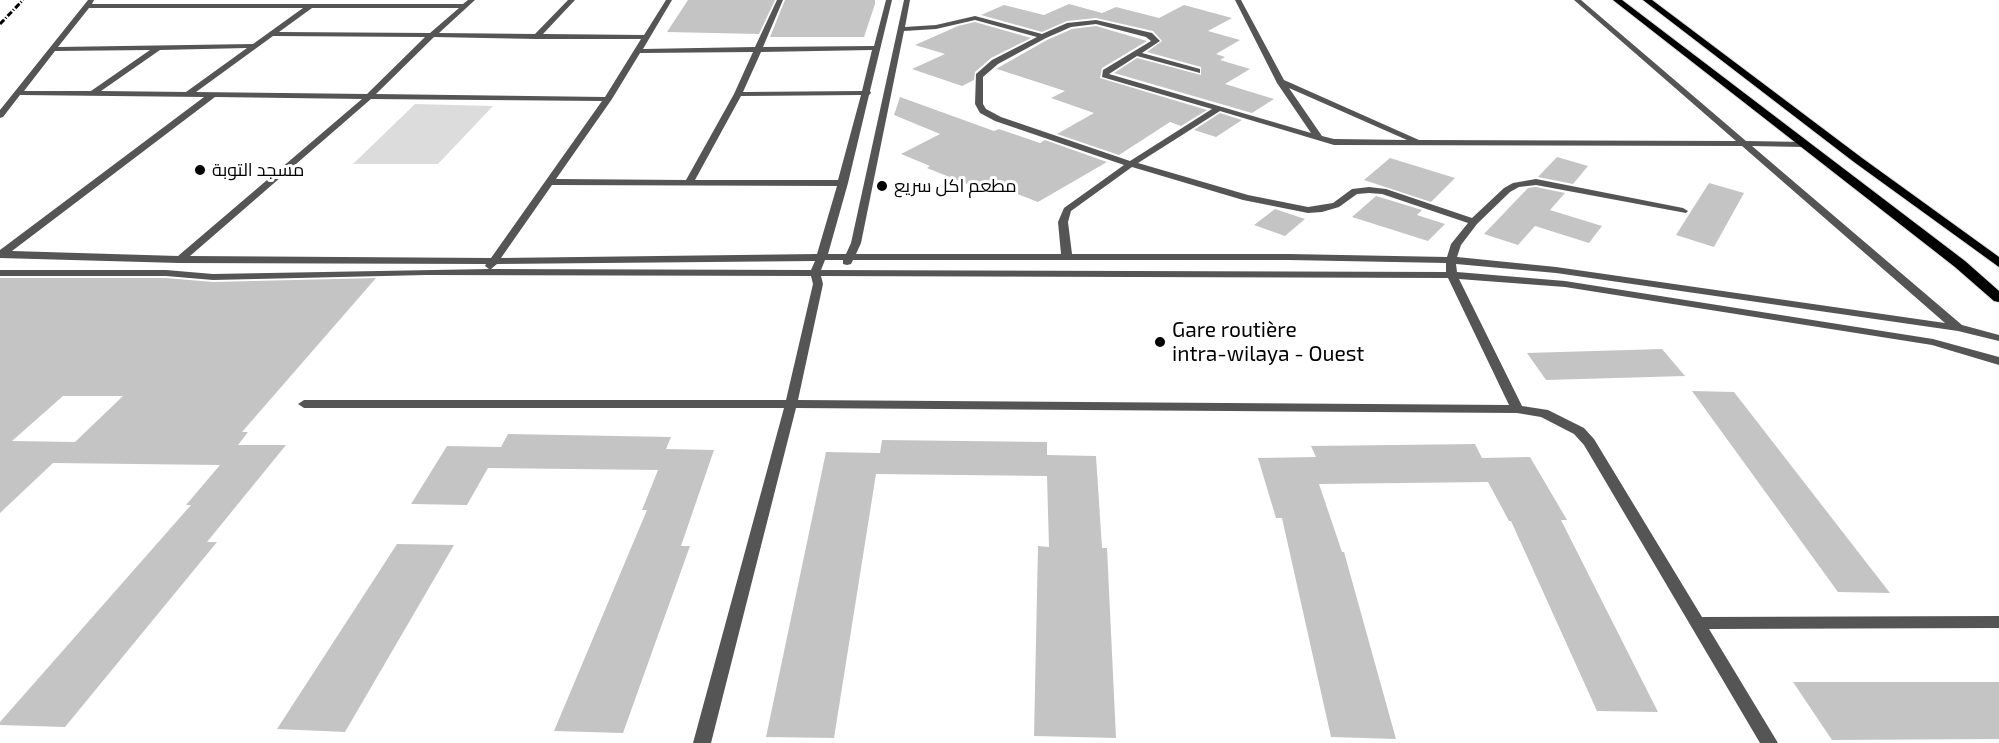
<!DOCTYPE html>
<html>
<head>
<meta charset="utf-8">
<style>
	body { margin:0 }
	canvas { display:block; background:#fff }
</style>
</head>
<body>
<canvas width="1999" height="743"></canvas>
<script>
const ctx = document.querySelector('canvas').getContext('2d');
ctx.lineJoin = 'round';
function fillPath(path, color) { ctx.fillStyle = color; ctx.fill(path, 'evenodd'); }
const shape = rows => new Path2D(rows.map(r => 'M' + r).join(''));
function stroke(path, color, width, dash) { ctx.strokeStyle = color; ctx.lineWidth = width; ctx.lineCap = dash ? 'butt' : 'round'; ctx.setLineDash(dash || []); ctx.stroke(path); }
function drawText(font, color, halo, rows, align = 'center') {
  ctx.font = font + ' "Exo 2",Cairo,sans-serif'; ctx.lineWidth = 6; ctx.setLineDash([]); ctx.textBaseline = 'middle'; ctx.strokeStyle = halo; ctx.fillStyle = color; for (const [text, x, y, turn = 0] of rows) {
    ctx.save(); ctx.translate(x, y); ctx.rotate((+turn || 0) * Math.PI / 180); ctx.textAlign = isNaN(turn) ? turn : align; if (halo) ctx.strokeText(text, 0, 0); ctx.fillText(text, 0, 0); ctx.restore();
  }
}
fillPath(shape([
	[415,104,493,106,438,164,353,164]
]), '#dcdcdc');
fillPath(shape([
	[688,0,775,0,759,34,667,32],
	[785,0,875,0,875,4,864,37,770,37],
	[1069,4,1102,13,1116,7,1159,18,1184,5,1232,18,1208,31,1240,40,1216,54,1225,57,1220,60,1250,69,1225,84,1274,99,1252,113,1114,73,1137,58,1201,75,1201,67,1147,52,1162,41,1153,31,1096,18,1067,21,1042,32,981,15,1004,5,1044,15],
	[975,22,1031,38,991,58,975,72,974,80,962,86,912,69,945,54,915,45,958,26],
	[1096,26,1147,41,1102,68,1100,78,1207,110,1181,126,1170,122,1119,155,1057,134,1094,113,1051,98,1065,91,997,69,994,70,1047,40,1072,29],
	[900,97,994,131,999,129,1040,143,1045,140,1107,162,1038,202,1002,188,992,194,927,168,930,166,901,154,940,134,894,115],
	[1220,113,1242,120,1216,137,1194,130],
	[1557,157,1588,166,1573,184,1538,177],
	[1390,158,1455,178,1431,202,1364,180],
	[1709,183,1744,193,1714,247,1676,235],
	[1536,187,1565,193,1550,210,1602,226,1589,243,1535,226,1518,245,1484,234,1528,188],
	[1376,196,1422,210,1417,215,1445,224,1428,241,1352,217],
	[1275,209,1305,219,1285,236,1254,225],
	[0,278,166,278,213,282,376,278,242,432,248,432,238,445,286,445,207,542,217,542,65,727,0,725,0,722,191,505,186,505,220,465,53,463,0,513],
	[63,396,123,396,75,442,12,441],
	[1662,349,1685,376,1546,380,1527,353],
	[1692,391,1734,392,1890,593,1838,592],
	[508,434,671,437,666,449,714,450,681,546,690,546,623,733,554,731,647,510,642,510,658,470,488,468,467,505,411,504,447,446,501,447],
	[882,440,1047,442,1047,455,1096,456,1102,548,1107,548,1116,738,1034,736,1038,546,1049,547,1047,476,876,474,834,738,766,737,826,452,880,453],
	[1475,444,1482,458,1530,457,1567,520,1561,520,1658,712,1597,711,1511,521,1509,521,1488,482,1319,484,1342,552,1344,552,1396,739,1331,737,1282,518,1276,518,1258,458,1316,457,1311,446],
	[397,544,454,545,345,732,277,729],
	[1793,682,1999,682,1999,739,1832,740]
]), '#c4c4c4');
const primary = shape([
	[1613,0,1622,0,1965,261,1999,291,1999,302,1994,301,1955,267,1613,0],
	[1643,0,1652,0,1862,158,1999,257,1999,267,1854,162,1643,0]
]);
stroke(primary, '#dbdbdb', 2);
fillPath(shape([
	[88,0,94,0,92,4,463,4,468,0,475,0,439,33,535,34,568,0,575,0,543,34,644,35,666,0,672,0,643,49,755,47,777,0,783,0,763,47,874,46,886,0,892,0,870,91,871,93,869,95,848,183,828,254,846,254,851,243,904,0,910,0,905,27,936,25,975,16,1042,34,1067,23,1096,20,1152,33,1160,41,1142,53,1200,69,1200,73,1137,56,1109,74,1311,133,1277,83,1235,0,1241,0,1284,80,1419,140,1736,141,1574,0,1581,0,1746,141,1805,142,1805,146,1802,147,1752,146,1962,325,1999,335,1999,341,1958,331,1556,273,1456,264,1457,272,1565,281,1933,339,1999,357,1999,365,1932,345,1565,287,1459,279,1522,406,1548,410,1584,428,1594,439,1702,617,1999,616,1999,628,1709,629,1778,743,1760,743,1584,445,1574,434,1541,417,1517,413,796,408,711,743,693,743,784,408,304,408,298,404,304,400,786,400,813,284,811,276,426,275,213,280,166,276,0,276,0,270,166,270,213,274,489,269,485,266,486,264,179,263,0,258,0,250,204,97,20,95,3,117,0,118,0,110,88,0],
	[89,8,303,8,253,44,58,47,89,8],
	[312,8,459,8,430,33,279,32,312,8],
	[975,20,1037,37,992,60,976,74,975,104,980,113,995,121,1124,165,1064,208,1058,222,1061,254,856,254,861,243,904,31,936,29,975,20],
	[1096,24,1146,37,1151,41,1103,70,1102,77,1212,109,1130,161,1001,117,986,109,983,104,983,77,998,64,1046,38,1071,27,1096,24],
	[273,36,425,37,367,94,196,92,273,36],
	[434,37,536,39,641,39,605,97,376,94,434,37],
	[247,48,186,92,101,91,160,50,247,48],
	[150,50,91,91,24,91,55,51,150,50],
	[872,50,862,91,743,92,761,52,872,50],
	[753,52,734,94,686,180,556,179,612,99,640,53,753,52],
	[1289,88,1407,140,1334,139,1322,136,1289,88],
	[861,95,838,180,695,180,741,96,861,95],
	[215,97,362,99,178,256,12,251,215,97],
	[371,99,602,101,491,258,190,256,371,99],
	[1220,111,1334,145,1742,146,1945,323,1556,267,1457,257,1461,245,1477,224,1510,192,1519,187,1536,185,1686,213,1688,211,1683,208,1536,179,1513,183,1504,188,1472,218,1386,189,1369,187,1352,189,1333,203,1308,207,1248,195,1138,163,1220,111],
	[1132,167,1243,200,1308,213,1322,212,1339,207,1357,194,1369,193,1382,194,1468,223,1451,244,1447,257,1289,254,1072,254,1068,222,1071,211,1132,167],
	[552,185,837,186,817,254,501,258,552,185],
	[825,260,843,260,843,264,847,265,851,264,853,260,1289,260,1446,263,1446,272,821,270,825,260],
	[815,261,811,270,491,269,497,264,815,261],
	[821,276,1448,278,1509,405,798,400,823,284,821,276]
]), '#555');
fillPath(primary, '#000');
stroke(shape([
	[0,24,23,0]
]), '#000', 3, [6, 2, 1, 2]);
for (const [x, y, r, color] of [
	[200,170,6,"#000"],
	[882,186,6,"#000"],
	[1160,342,6,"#000"]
]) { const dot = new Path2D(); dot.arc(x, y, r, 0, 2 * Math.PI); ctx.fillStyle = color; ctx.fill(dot); stroke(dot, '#fff', 2); }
drawText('18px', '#000', '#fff', [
	["مسجد التوبة",212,170],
	["مطعم اكل سريع",894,186]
], 'left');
drawText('21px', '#000', '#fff', [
	["Gare routière",1172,330],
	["intra-wilaya - Ouest",1172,354]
], 'left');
</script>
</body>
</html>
